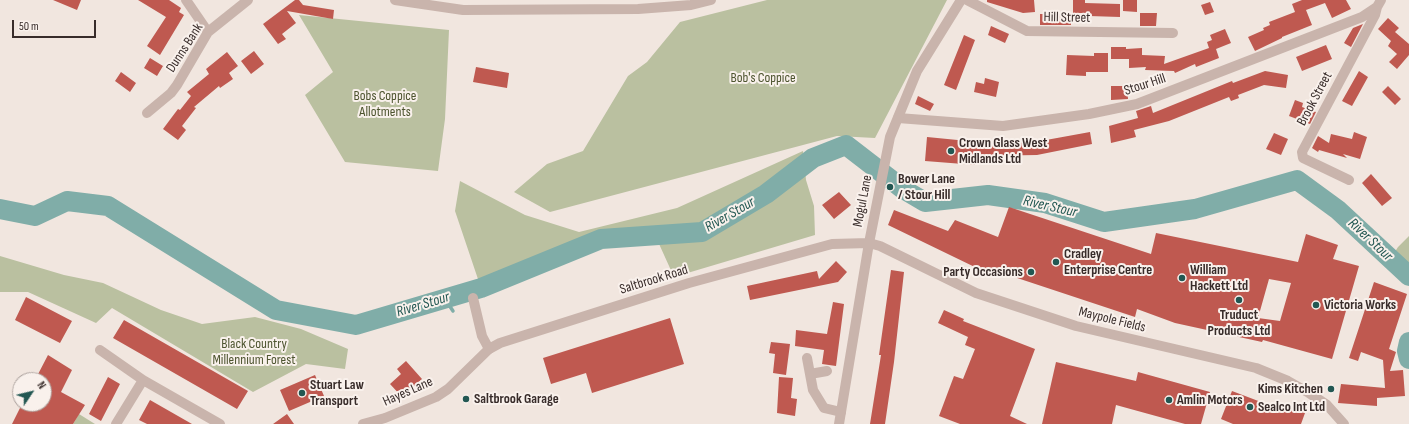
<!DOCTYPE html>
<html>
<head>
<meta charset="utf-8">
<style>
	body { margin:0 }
	#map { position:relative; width:1409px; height:424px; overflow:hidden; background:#f1e6df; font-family:"Sofia Sans Condensed",sans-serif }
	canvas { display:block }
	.north { position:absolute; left:12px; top:372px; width:40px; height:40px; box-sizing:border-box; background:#f9f1ec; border:1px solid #aca29e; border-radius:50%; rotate:55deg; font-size:11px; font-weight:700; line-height:16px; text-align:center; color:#382c2a }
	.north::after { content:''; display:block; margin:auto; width:14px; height:18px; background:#225752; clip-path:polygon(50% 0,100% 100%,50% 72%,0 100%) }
	.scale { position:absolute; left:12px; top:20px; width:84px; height:18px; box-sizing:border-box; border:2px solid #382c2a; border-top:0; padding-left:5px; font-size:12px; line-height:14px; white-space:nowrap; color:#382c2a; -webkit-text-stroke:3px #f9f1ec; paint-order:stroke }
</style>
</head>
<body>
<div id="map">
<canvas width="1409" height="424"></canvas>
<div class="north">N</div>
<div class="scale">50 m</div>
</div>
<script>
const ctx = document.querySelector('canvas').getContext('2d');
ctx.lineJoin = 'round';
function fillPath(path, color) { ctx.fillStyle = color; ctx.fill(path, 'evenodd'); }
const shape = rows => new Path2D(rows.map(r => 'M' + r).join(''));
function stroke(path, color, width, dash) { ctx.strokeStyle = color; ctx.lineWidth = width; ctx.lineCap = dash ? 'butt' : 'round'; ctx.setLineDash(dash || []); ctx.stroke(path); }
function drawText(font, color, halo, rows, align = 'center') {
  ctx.font = font + ' "Sofia Sans Condensed",sans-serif'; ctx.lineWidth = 4; ctx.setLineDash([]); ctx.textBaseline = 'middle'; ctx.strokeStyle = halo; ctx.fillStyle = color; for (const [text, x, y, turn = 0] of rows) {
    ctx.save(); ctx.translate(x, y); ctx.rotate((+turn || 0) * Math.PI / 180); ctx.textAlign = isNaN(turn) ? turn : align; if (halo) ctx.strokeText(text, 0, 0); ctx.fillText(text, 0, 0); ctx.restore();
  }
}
fillPath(shape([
	[767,0,947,0,875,138,837,136,550,212,514,192,547,164,583,151,628,76,647,62,680,22],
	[299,15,449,30,445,119,438,171,345,162,305,95,333,72],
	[803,151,806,180,814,206,815,235,674,277,655,235,601,239,481,288,455,211,460,181,525,215,579,232,677,208],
	[1409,236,1409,276,1391,258,1398,247],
	[0,256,64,275,103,283,161,310,202,324,255,317,301,329,348,349,345,369,306,364,253,392,112,308,96,323,28,292,0,292],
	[79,414,95,424,73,424]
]), '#bac0a0');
stroke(shape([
	[445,299,453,311]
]), '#80ada8', 3.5);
stroke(shape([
	[0,209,35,216,67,201,108,206,276,310,356,325,481,288,601,239,702,232,766,194,813,158,846,145,903,189,925,202,988,195,1045,203,1104,222,1195,209,1297,180,1338,210,1409,276],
	[1409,342,1407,351,1409,359]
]), '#80ada8', 20);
fillPath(shape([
	[53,0,81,0,77,10],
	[138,0,169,0,181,8,179,12,184,15,160,55,147,46,166,17],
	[295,0,299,0,303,5,334,10,333,19,287,11,296,23,282,34,286,39,278,44,263,24],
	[987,0,1034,0,1035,12,1023,13,987,2],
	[1073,0,1085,0,1085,3,1120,4,1120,17,1089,16,1089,13,1073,13],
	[1123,0,1137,0,1137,12,1123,11],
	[1302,0,1346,0,1351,9,1332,18,1325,3,1306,10,1312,25,1282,37,1282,38,1255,51,1248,37,1264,30,1263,28,1270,25,1269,22,1295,12,1292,4],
	[1210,2,1214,12,1205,15,1201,5],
	[1140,13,1157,13,1156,26,1140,26],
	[1040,14,1071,14,1071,25,1040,25],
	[1388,18,1399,28,1395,32,1409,44,1409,55,1397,69,1389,62,1397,54,1388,46,1391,41,1378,29],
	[1363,24,1351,47,1344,43,1353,28],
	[991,26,1009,34,1005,43,988,35],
	[1225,29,1231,43,1216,49,1219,58,1196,67,1195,64,1175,73,1174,71,1145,70,1146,67,1129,68,1129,59,1111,59,1111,47,1126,47,1126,49,1142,48,1142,55,1165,56,1164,64,1209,48,1207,42,1212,40,1210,35],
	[964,35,975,40,956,90,944,85],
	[1326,45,1332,59,1302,71,1296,57],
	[254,51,264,64,251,74,241,61],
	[227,52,238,66,229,73,233,79,220,88,219,86,194,107,196,108,182,126,186,130,178,140,163,129,178,109,180,110,191,96,187,92,209,74,206,69],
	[1094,53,1108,53,1108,72,1086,72,1086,76,1066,75,1067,55,1094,56],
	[150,58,163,66,157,76,144,68],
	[476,67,509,73,507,88,473,82],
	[1265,71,1288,75,1286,88,1264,85,1238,95,1239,98,1231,101,1229,97,1169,121,1134,130,1136,137,1111,143,1109,126,1138,118,1136,111,1151,106,1153,113,1232,81,1233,83],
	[1359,71,1368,77,1352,106,1342,101],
	[121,72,136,83,130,92,115,81],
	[985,78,999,82,996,97,974,92,976,82,984,84],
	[1111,86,1127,86,1128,99,1111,100],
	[1388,86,1401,99,1395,105,1382,92],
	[918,96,934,104,930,111,915,104],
	[1295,100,1303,103,1302,107,1316,112,1310,124,1289,116],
	[1090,132,1092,144,1037,155,977,156,976,165,925,161,927,137,978,142,978,143,1012,144,1012,142,1035,142],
	[1354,132,1367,137,1360,159,1343,154,1347,158,1319,150,1318,152,1312,148,1318,136,1329,143,1331,134,1352,139],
	[1274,133,1288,139,1281,155,1266,149],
	[1371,174,1392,198,1382,206,1362,183],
	[839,192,851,205,834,219,822,205],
	[1009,207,1151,254,1156,233,1298,262,1306,234,1338,245,1333,259,1359,266,1332,359,1263,340,1262,342,1175,323,1137,309,1135,317,990,269,983,271,888,225,894,210,948,231,955,220,998,237],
	[1269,279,1291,283,1280,321,1258,318],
	[836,261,847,272,838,282,750,300,747,286,817,271,819,279],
	[891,270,904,272,894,362,885,424,870,424,881,355,879,355],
	[1374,282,1407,294,1389,349,1396,352,1390,371,1403,370,1405,396,1377,398,1377,406,1338,403,1341,384,1385,388,1383,360,1361,352,1358,361,1349,358],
	[26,297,72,321,60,343,15,320],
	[833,302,844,304,836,366,822,364,824,350,795,346,796,330,827,334],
	[944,310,964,319,963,321,1035,349,1010,416,1027,424,960,424,939,416,954,376,963,379,975,349,965,345,968,337,938,323],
	[670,318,684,364,592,393,586,373,551,384,543,358],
	[124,320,248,391,237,409,113,338],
	[771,342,790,344,786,375,773,373,775,354,769,353],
	[48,355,72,370,61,392,85,405,73,424,12,424,22,404,44,404,44,380,35,380],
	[406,361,422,379,402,397,390,384,401,374,397,369],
	[1056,362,1136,381,1138,372,1210,392,1201,424,1185,424,1116,405,1112,424,1042,424],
	[315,375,324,396,289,411,280,390],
	[108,377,120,384,101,421,89,414],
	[779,377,793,378,791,398,797,399,795,416,777,413],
	[1232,391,1282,410,1284,405,1305,413,1301,424,1233,424,1221,419],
	[150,400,192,424,147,424,139,420],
	[287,414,294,424,273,424]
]), '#bf5950');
stroke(shape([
	[186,0,208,32],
	[395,0,463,10,638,9,691,5,711,0],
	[967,0,1027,31,1173,33],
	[147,113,171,93,177,85,208,32,248,0],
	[898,118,1003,126,1089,114,1137,104,1362,17,1377,7,1381,0],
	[1349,180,1303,158,1302,152,1375,15,1377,7],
	[473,298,482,336,489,349],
	[100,350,143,380,220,424],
	[807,358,813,390,824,408,841,412],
	[810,374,827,371],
	[116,424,143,380]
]), '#c9b4ac', 10);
stroke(shape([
	[363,424,385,418,436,397,448,389,489,349,500,343,689,283,832,244,869,243,880,246,976,293,1076,326,1256,368,1288,381,1309,393,1327,405,1344,424],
	[839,424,869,243,890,137,917,71,961,0]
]), '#c9b4ac', 10);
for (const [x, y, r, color] of [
	[951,151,4,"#225752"],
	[890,187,4,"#225752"],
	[1056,262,4,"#225752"],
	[1031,272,4,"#225752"],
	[1182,278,4,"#225752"],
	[1239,300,4,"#225752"],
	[1316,305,4,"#225752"],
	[1331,389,4,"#225752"],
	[302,393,4,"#225752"],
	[466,399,4,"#225752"],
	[1169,400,4,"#225752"],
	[1250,407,4,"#225752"]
]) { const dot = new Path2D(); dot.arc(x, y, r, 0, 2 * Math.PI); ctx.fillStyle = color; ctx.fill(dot); stroke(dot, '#f9f1ec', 1.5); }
drawText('14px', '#382c2a', '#f9f1ec', [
	["Hill Street",1067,18,1],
	["Dunns Bank",185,48,-57],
	["Stour Hill",1145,85,-18],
	["Brook Street",1315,99,-62],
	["Mogul Lane",863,201,-79],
	["Saltbrook Road",654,280,-17],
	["Maypole Fields",1112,320,14],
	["Hayes Lane",408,392,-24]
]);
drawText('14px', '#4d542f', '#f9f1ec', [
	["Bob's Coppice",763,78],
	["Bobs Coppice",385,96],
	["Allotments",385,112],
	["Black Country",254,344],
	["Millennium Forest",254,360]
]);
drawText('bold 14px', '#382c2a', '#f9f1ec', [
	["Crown Glass West",959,143],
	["Midlands Ltd",959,159],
	["Bower Lane",898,179],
	["/ Stour Hill",898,195],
	["Cradley",1064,254],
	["Enterprise Centre",1064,270],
	["William",1190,270],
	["Hackett Ltd",1190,286],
	["Party Occasions",1023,272,"right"],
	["Victoria Works",1324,305],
	["Truduct",1239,315,"center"],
	["Products Ltd",1239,331,"center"],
	["Stuart Law",310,385],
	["Transport",310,401],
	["Kims Kitchen",1323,389,"right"],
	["Saltbrook Garage",474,399],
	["Amlin Motors",1177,400],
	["Sealco Int Ltd",1258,407]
], 'left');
drawText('italic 15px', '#225752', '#f9f1ec', [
	["River Stour",1050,207,13],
	["River Stour",730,215,-30],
	["River Stour",1370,240,43],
	["River Stour",423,305,-17]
]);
</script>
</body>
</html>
